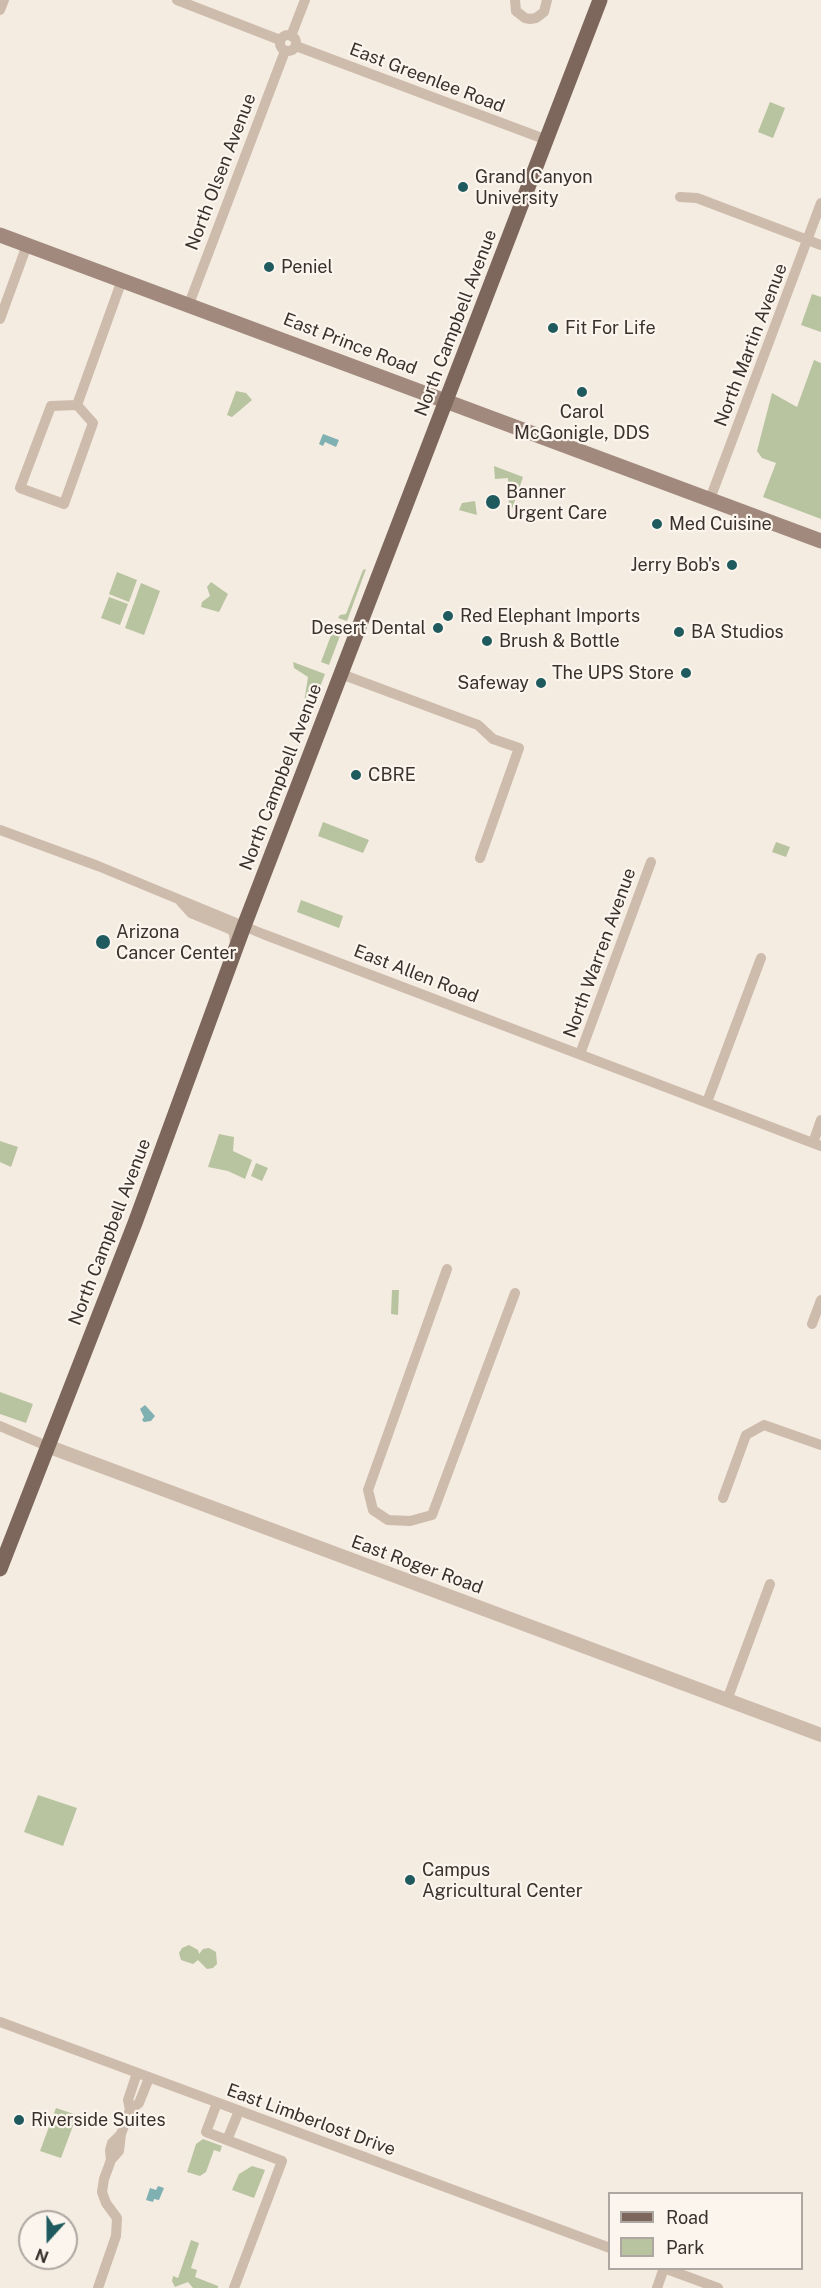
<!DOCTYPE html>
<html>
<head>
<meta charset="utf-8">
<style>
	body { margin:0 }
	#map { position:relative; width:821px; height:2288px; overflow:hidden; background:#f4ebe1; font-family:"Public Sans",sans-serif }
	canvas { display:block }
	.legend { position:absolute; left:608px; top:2192px; width:195px; height:78px; box-sizing:border-box; background:#fbf5ee; border:2px solid #aea6a0; margin:0; padding:8px 10px; list-style:none; font-size:18px; color:#3b302b }
	.legend li { display:flex; align-items:center; gap:12px; height:30px }
	.legend b { width:30px; border:2px solid #aea6a0 }
	.north { position:absolute; left:18px; top:2210px; width:60px; height:60px; box-sizing:border-box; background:#fbf5ee; border:2px solid #aea6a0; border-radius:50%; rotate:201deg; font-size:16px; font-weight:700; line-height:24px; text-align:center; color:#3b302b }
	.north::after { content:''; display:block; margin:auto; width:21px; height:27px; background:#1f5a5e; clip-path:polygon(50% 0,100% 100%,50% 72%,0 100%) }
</style>
</head>
<body>
<div id="map">
<canvas width="821" height="2288"></canvas>
<ul class="legend">
<li><b style="height:8px;background:#7d675c"></b>Road</li>
<li><b style="height:16px;background:#b8c4a0"></b>Park</li>
</ul>
<div class="north">N</div>
</div>
<script>
const ctx = document.querySelector('canvas').getContext('2d');
ctx.lineJoin = 'round';
function fillPath(path, color) { ctx.fillStyle = color; ctx.fill(path, 'evenodd'); }
const shape = rows => new Path2D(rows.map(r => 'M' + r).join(''));
function stroke(path, color, width, dash) { ctx.strokeStyle = color; ctx.lineWidth = width; ctx.lineCap = dash ? 'butt' : 'round'; ctx.setLineDash(dash || []); ctx.stroke(path); }
function drawText(font, color, halo, rows, align = 'center') {
  ctx.font = font + ' "Public Sans",sans-serif'; ctx.lineWidth = 4.5; ctx.setLineDash([]); ctx.textBaseline = 'middle'; ctx.strokeStyle = halo; ctx.fillStyle = color; for (const [text, x, y, turn = 0] of rows) {
    ctx.save(); ctx.translate(x, y); ctx.rotate((+turn || 0) * Math.PI / 180); ctx.textAlign = isNaN(turn) ? turn : align; if (halo) ctx.strokeText(text, 0, 0); ctx.fillText(text, 0, 0); ctx.restore();
  }
}
fillPath(shape([
	[770,102,785,108,773,138,758,132],
	[812,294,821,297,821,332,801,325],
	[814,360,821,363,821,519,763,497,776,463,762,458,757,451,772,393,797,407],
	[236,391,246,393,252,400,232,417,227,415],
	[494,466,523,477,512,509,509,510,508,478,495,479],
	[475,501,477,515,459,510,462,503],
	[366,569,347,621,338,618,340,615,346,614,363,570],
	[117,572,137,580,129,602,109,594],
	[211,582,228,594,219,612,201,607,202,602,210,596,207,587],
	[141,583,160,591,144,635,125,628],
	[109,597,128,604,120,625,101,618],
	[333,630,341,633,329,665,321,662],
	[293,662,325,674,297,747,308,677,294,668],
	[323,822,369,840,363,853,318,836],
	[776,842,790,847,786,857,772,852],
	[301,900,343,916,339,928,297,912],
	[219,1134,234,1137,233,1151,252,1160,245,1179,228,1171,208,1167],
	[0,1141,18,1147,11,1167,0,1162],
	[256,1163,268,1168,262,1181,251,1176],
	[392,1290,399,1290,398,1315,391,1314],
	[0,1392,33,1404,26,1423,0,1414],
	[38,1795,77,1808,63,1846,24,1832],
	[189,1945,198,1950,199,1954,203,1949,209,1948,216,1952,217,1964,213,1968,207,1969,198,1960,193,1964,181,1960,179,1953,182,1948],
	[56,2108,77,2115,61,2158,40,2151],
	[203,2139,222,2146,220,2152,214,2150,206,2172,200,2176,187,2172,196,2144],
	[252,2166,265,2170,254,2198,232,2190,239,2174],
	[191,2240,199,2243,191,2268,197,2270,195,2277,218,2286,218,2288,193,2288,188,2282,175,2287,172,2281,173,2276,178,2278]
]), '#b8c4a0');
fillPath(shape([
	[323,434,339,440,336,447,325,442,323,446,319,444],
	[145,1405,155,1416,151,1421,144,1422,142,1420,144,1417,140,1409],
	[158,2186,164,2188,159,2200,154,2199,153,2202,146,2200,150,2188,156,2190]
]), '#7fb0b2');
stroke(shape([
	[177,0,280,40],
	[515,0,516,11,525,18,530,19,536,18,544,12,547,0],
	[0,10,4,0],
	'280 43a8 8 0 1 1 16 0a8 8 0 1 1-16 0Z',
	[291,36,305,0],
	[296,46,547,140],
	[680,197,697,198,821,245],
	[189,304,285,51],
	[0,319,27,245],
	[77,405,93,423,64,504,20,488,51,406,77,405],
	[77,405,122,280],
	[710,499,821,203],
	[341,674,478,725,493,739,519,748,480,858],
	[0,830,98,866,263,934,821,1146],
	[181,902,191,913,230,929,234,933,235,944],
	[580,1054,651,862],
	[707,1102,761,958],
	[813,1143,821,1120],
	[447,1269,368,1490,373,1510,388,1520,410,1521,432,1515,515,1293],
	[812,1324,821,1300],
	[0,1426,47,1446],
	[723,1498,746,1435,764,1425,821,1445],
	[727,1700,770,1584],
	[0,2022,610,2248],
	[137,2073,128,2100,130,2110,139,2103,149,2078],
	[217,2103,206,2132,282,2161,234,2288],
	[121,2134,130,2110],
	[227,2140,239,2111],
	[98,2288,116,2236,117,2218,106,2203,102,2192,104,2179,111,2160,119,2151,121,2134,112,2143,110,2150,111,2160],
	[657,2288,664,2268,718,2288]
]), '#cdbbac', 10);
stroke(shape([
	[47,1446,821,1735]
]), '#cdbbac', 14);
stroke(shape([
	[0,235,821,541]
]), '#a18a7d', 15);
stroke(shape([
	[0,1569,135,1223,244,926,600,0]
]), '#7d675c', 15);
for (const [x, y, r, color] of [
	[463,187,6,"#1f5a5e"],
	[269,267,6,"#1f5a5e"],
	[553,328,6,"#1f5a5e"],
	[582,392,6,"#1f5a5e"],
	[493,502,8,"#1f5a5e"],
	[657,524,6,"#1f5a5e"],
	[732,565,6,"#1f5a5e"],
	[448,616,6,"#1f5a5e"],
	[438,628,6,"#1f5a5e"],
	[679,632,6,"#1f5a5e"],
	[487,641,6,"#1f5a5e"],
	[686,673,6,"#1f5a5e"],
	[541,683,6,"#1f5a5e"],
	[356,775,6,"#1f5a5e"],
	[103,942,8,"#1f5a5e"],
	[410,1880,6,"#1f5a5e"],
	[19,2120,6,"#1f5a5e"]
]) { const dot = new Path2D(); dot.arc(x, y, r, 0, 2 * Math.PI); ctx.fillStyle = color; ctx.fill(dot); stroke(dot, '#fbf5ee', 2); }
drawText('18px', '#3b302b', '#fbf5ee', [
	["East Greenlee Road",427,78,21],
	["North Olsen Avenue",221,172,-69],
	["North Campbell Avenue",456,323,-69],
	["East Prince Road",350,344,21],
	["North Martin Avenue",751,345,-69],
	["North Campbell Avenue",281,777,-69],
	["North Warren Avenue",600,953,-70],
	["East Allen Road",416,974,21],
	["North Campbell Avenue",110,1232,-69],
	["East Roger Road",417,1565,20],
	["East Limberlost Drive",311,2120,20]
]);
drawText('18px', '#3b302b', '#fbf5ee', [
	["Grand Canyon",475,177],
	["University",475,198],
	["Peniel",281,267],
	["Fit For Life",565,328],
	["Carol",582,412,"center"],
	["McGonigle, DDS",582,433,"center"],
	["Banner",506,492],
	["Urgent Care",506,513],
	["Med Cuisine",669,524],
	["Jerry Bob's",720,565,"right"],
	["Red Elephant Imports",460,616],
	["Desert Dental",426,628,"right"],
	["BA Studios",691,632],
	["Brush & Bottle",499,641],
	["The UPS Store",674,673,"right"],
	["Safeway",529,683,"right"],
	["CBRE",368,775],
	["Arizona",116,932],
	["Cancer Center",116,953],
	["Campus",422,1870],
	["Agricultural Center",422,1891],
	["Riverside Suites",31,2120]
], 'left');
</script>
</body>
</html>
